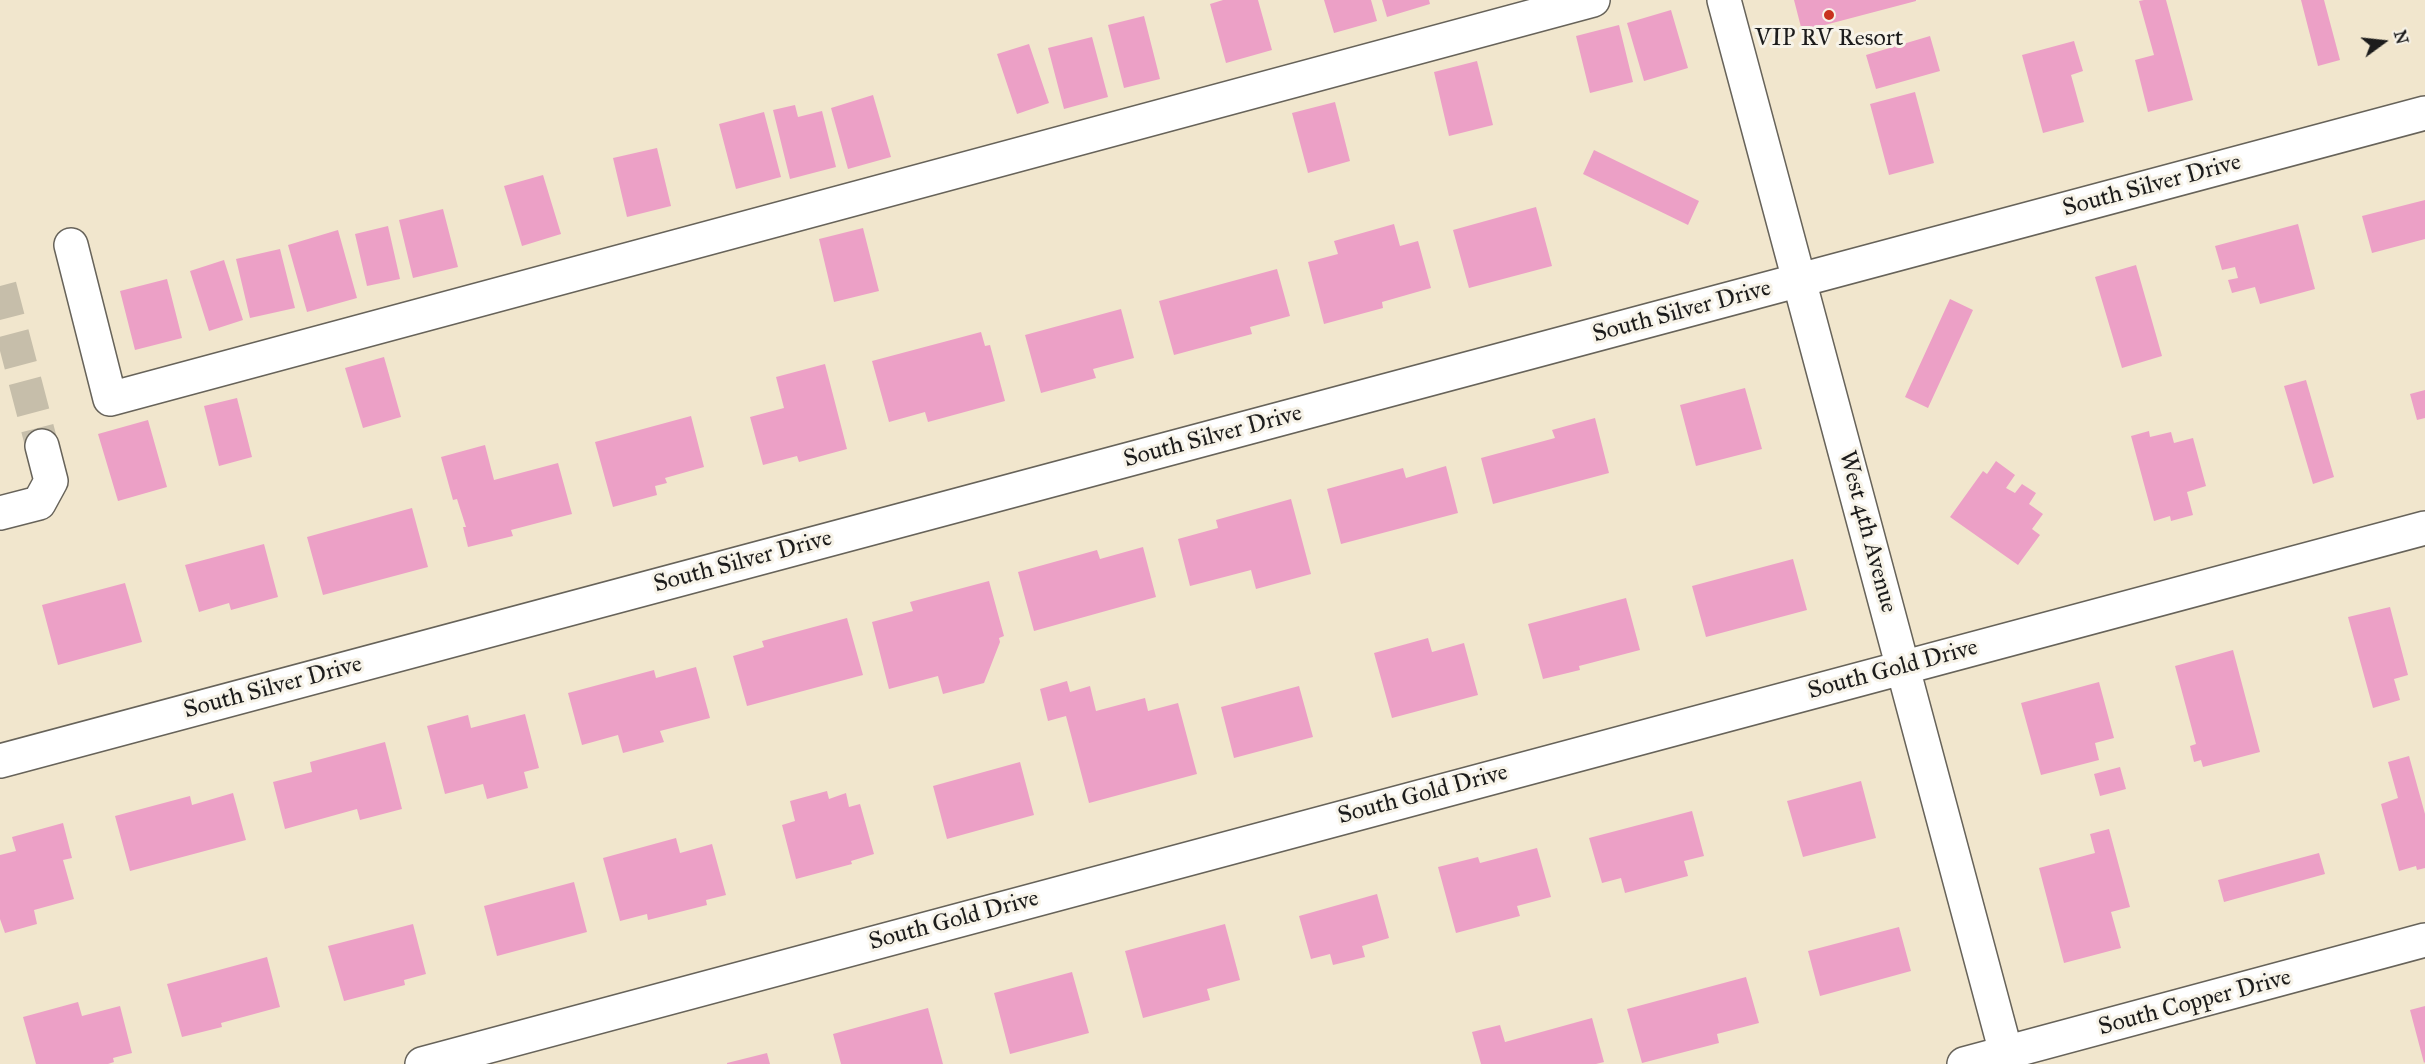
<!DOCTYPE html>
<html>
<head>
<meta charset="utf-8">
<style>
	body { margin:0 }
	#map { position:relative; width:2425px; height:1064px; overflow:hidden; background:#f1e6cd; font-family:"IM FELL Great Primer",serif }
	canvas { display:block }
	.north { position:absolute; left:2353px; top:12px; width:60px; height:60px; -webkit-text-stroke:4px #f7f3e8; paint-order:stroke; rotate:75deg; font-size:16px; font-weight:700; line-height:24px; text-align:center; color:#1c1c1c }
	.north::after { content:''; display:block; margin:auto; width:21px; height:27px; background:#1c1c1c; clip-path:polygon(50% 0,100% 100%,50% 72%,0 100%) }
</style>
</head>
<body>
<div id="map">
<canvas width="2425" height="1064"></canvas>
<div class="north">N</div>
</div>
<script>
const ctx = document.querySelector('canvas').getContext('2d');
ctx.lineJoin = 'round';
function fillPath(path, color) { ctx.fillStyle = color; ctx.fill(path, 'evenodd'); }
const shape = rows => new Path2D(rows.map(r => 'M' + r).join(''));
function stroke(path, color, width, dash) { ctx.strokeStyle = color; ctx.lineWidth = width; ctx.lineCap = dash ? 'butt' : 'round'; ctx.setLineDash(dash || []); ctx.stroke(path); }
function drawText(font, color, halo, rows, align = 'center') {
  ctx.font = font + ' "IM FELL Great Primer",serif'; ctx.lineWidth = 6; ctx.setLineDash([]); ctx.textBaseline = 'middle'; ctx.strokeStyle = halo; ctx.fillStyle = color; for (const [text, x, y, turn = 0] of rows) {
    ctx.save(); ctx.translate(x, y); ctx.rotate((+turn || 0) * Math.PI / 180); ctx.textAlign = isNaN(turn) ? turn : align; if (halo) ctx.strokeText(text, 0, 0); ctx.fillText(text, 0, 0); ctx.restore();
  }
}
fillPath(shape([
	[1223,0,1258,0,1272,50,1226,63,1210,4],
	[1324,0,1371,0,1377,21,1334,33],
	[1382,0,1429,0,1430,4,1387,17],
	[1794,0,1916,0,1916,1,1802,31],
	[2144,0,2166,0,2193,100,2148,112,2135,60,2154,55,2139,1],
	[2301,0,2324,0,2340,60,2318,66],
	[1671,10,1688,68,1644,81,1627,23],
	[1144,16,1160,79,1124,88,1108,25],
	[1619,25,1633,82,1590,93,1576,36],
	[1930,36,1940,71,1876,89,1866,55],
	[1092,37,1108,97,1064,109,1048,48],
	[2074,41,2083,71,2071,75,2084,122,2043,133,2022,55],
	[1029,44,1049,103,1017,114,997,54],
	[1477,61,1493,125,1449,136,1434,72],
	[1915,92,1934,163,1889,175,1870,104],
	[873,95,891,157,848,169,831,108],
	[1335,102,1350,161,1308,173,1292,113],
	[795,105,798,117,822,111,836,167,790,179,773,110],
	[764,112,781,177,736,189,719,124],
	[657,148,671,206,627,217,613,158],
	[1594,150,1699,201,1688,225,1583,174],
	[543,175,561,234,522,246,504,186],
	[2425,200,2425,239,2372,253,2362,216],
	[1536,207,1552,266,1469,288,1453,230],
	[443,209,458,267,413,278,399,220],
	[1394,224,1400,246,1418,241,1431,288,1382,302,1383,308,1324,324,1308,262,1338,254,1334,241],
	[2298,224,2315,289,2260,304,2255,287,2232,293,2228,280,2238,278,2235,267,2222,270,2215,246],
	[388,226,400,279,367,286,355,234],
	[863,228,879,291,834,302,819,239],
	[338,230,357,298,307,312,288,245],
	[280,249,295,308,250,318,236,259],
	[224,260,243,320,209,331,190,271],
	[2136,265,2162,356,2122,368,2095,277],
	[1277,269,1290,316,1250,327,1252,334,1174,355,1159,301],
	[167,279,182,338,135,350,120,291],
	[1950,299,1973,310,1928,408,1905,397],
	[1121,309,1134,358,1093,369,1096,378,1041,393,1025,335],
	[981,332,985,346,990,345,1005,401,928,422,925,412,889,422,872,361],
	[384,357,401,417,363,428,345,368],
	[825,364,847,449,799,462,797,456,763,465,750,417,784,408,776,377],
	[2306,380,2334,477,2313,484,2284,386],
	[1745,388,1762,449,1696,466,1680,405],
	[2425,390,2425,418,2417,420,2410,394],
	[237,398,252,457,219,466,204,406],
	[691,416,704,467,665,478,667,483,655,486,657,495,613,507,595,442],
	[1595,418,1609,473,1493,504,1481,458,1555,438,1552,430],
	[148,420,167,487,118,501,98,434],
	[2149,431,2150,437,2171,432,2174,443,2193,438,2206,486,2187,492,2193,515,2171,521,2170,516,2154,521,2131,436],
	[485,445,494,480,558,463,572,514,511,530,513,536,468,547,463,527,466,527,457,499,453,500,441,457],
	[1996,461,2015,475,2006,488,2015,493,2022,484,2036,493,2029,504,2043,514,2032,529,2040,535,2018,565,1950,517,1983,471,1987,474],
	[1446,466,1458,513,1341,544,1327,489,1403,468,1406,478],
	[1291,499,1311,574,1256,589,1251,570,1190,586,1178,539,1218,528,1216,520],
	[412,508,428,567,323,595,307,537],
	[264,544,278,597,231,610,229,603,199,612,185,565],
	[1143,547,1156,597,1034,631,1018,572,1097,550,1100,559],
	[1793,559,1807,610,1706,637,1692,586],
	[989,581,1004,636,999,638,1000,642,984,683,943,694,938,676,889,689,872,622,913,611,910,602],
	[125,583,142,642,58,665,42,605],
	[1626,598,1640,650,1579,666,1580,670,1543,679,1528,624],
	[2390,607,2408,675,2394,679,2400,700,2373,708,2348,617],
	[847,618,863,675,747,706,733,656,764,647,762,641],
	[1428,638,1432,652,1464,643,1478,695,1392,718,1374,653],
	[2233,650,2260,752,2203,767,2201,760,2194,762,2190,746,2196,744,2175,666],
	[696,667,710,718,660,731,664,742,623,753,618,735,582,745,568,693,654,670,656,678],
	[1067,681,1070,692,1090,686,1096,711,1145,698,1148,711,1178,703,1197,774,1089,803,1066,716,1048,721,1040,689],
	[2099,682,2114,738,2095,743,2099,760,2041,775,2021,703],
	[1299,686,1313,737,1234,758,1221,707],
	[525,714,539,768,524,772,528,788,487,799,483,784,445,794,427,726,468,715,471,728],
	[385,742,402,809,360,820,357,809,285,829,273,782,312,772,310,762],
	[2409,756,2425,814,2425,868,2417,870,2416,866,2399,871,2381,804,2398,798,2388,762],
	[1020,762,1034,815,947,839,933,786],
	[2120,767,2126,789,2100,796,2094,774],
	[1861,781,1876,838,1803,857,1787,801],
	[827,791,829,799,846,793,849,807,860,804,874,854,851,861,852,864,796,879,782,825,795,821,790,801],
	[233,793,246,840,130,871,115,816,190,796,192,805],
	[1692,811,1704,856,1684,861,1688,876,1625,893,1621,878,1602,883,1589,838],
	[63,823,72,858,63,860,74,899,34,910,37,924,5,933,0,919,0,855,16,851,12,837],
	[2109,829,2130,907,2111,912,2121,948,2064,963,2039,868,2095,853,2090,834],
	[676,838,680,853,712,844,726,895,706,900,707,905,648,920,647,914,620,921,603,858],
	[1537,848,1551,897,1517,906,1520,916,1456,933,1438,867,1478,857,1480,863],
	[2319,853,2325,874,2224,902,2218,880],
	[574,882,587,932,497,956,484,906],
	[1377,894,1389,938,1362,946,1365,957,1333,965,1330,954,1311,959,1299,916],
	[413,924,426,974,404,980,405,985,344,1001,328,946],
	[1225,924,1240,980,1207,989,1210,1000,1143,1018,1125,951],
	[1899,927,1911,971,1820,996,1808,951],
	[267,957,280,1007,221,1023,222,1027,182,1037,167,984],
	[1072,972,1089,1033,1010,1054,994,993],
	[1746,977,1759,1023,1717,1034,1719,1043,1642,1063,1627,1009],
	[78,1002,82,1016,120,1006,132,1053,113,1058,114,1062,108,1064,36,1064,23,1017],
	[2425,1006,2425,1062,2424,1063,2410,1010],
	[928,1008,943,1064,841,1064,833,1034],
	[1592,1018,1604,1062,1596,1064,1481,1064,1472,1032,1500,1025,1505,1042],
	[767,1053,770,1064,727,1064,727,1063]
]), '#eca0c6');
stroke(shape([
	[0,286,42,446]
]), '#c6beaa', 33, [33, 16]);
const minor = shape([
	[1724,0,2009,1064],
	[71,245,110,399,1593,0],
	[0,513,39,503,51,481,42,446],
	[0,761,2425,113],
	[422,1064,2425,528],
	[1964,1064,2425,940]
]);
stroke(minor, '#67635a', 36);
stroke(minor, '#fff', 33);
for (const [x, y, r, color] of [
	[1829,15,6,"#c8321e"]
]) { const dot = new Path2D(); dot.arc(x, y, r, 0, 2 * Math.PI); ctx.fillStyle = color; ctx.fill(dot); stroke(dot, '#f7f3e8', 2); }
drawText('24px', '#1c1c1c', '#f7f3e8', [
	["VIP RV Resort",1829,39]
]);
drawText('24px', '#1c1c1c', '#f7f3e8', [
	["South Silver Drive",2152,186,-15],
	["South Silver Drive",1682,312,-15],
	["South Silver Drive",1213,437,-15],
	["West 4th Avenue",1867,532,75],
	["South Silver Drive",743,562,-15],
	["South Gold Drive",1893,670,-15],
	["South Silver Drive",273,688,-15],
	["South Gold Drive",1423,795,-15],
	["South Gold Drive",954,921,-15],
	["South Copper Drive",2195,1003,-15]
]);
</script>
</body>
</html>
